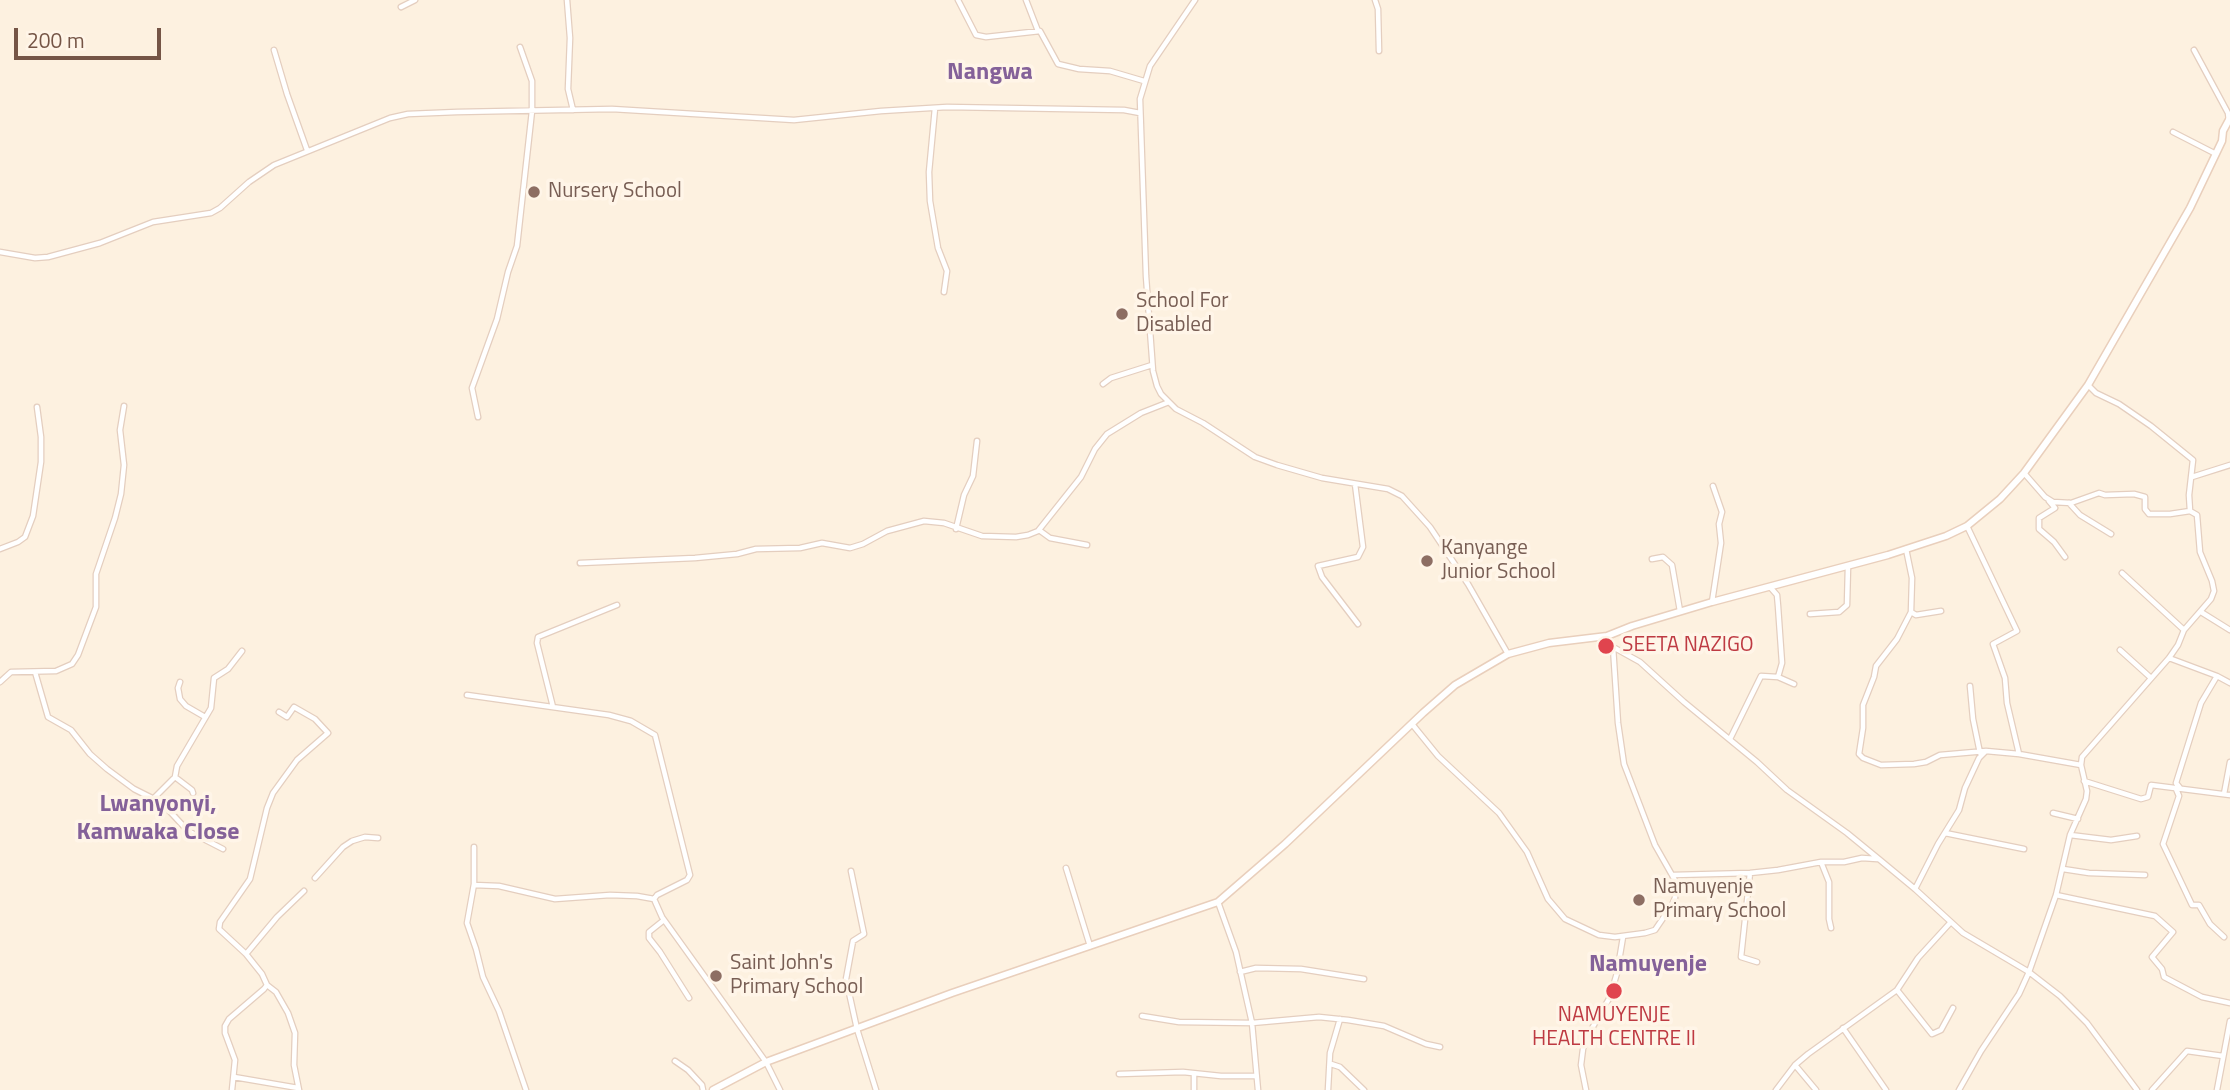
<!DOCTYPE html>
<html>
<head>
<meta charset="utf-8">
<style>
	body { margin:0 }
	#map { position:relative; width:2230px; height:1090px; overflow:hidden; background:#fdf1e0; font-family:"Titillium Web",sans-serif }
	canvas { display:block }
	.scale { position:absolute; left:14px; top:28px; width:147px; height:32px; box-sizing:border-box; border:4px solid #755546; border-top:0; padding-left:9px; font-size:21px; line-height:24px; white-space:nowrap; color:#755546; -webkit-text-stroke:5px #fff5e8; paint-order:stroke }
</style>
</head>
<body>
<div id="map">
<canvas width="2230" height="1090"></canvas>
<div class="scale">200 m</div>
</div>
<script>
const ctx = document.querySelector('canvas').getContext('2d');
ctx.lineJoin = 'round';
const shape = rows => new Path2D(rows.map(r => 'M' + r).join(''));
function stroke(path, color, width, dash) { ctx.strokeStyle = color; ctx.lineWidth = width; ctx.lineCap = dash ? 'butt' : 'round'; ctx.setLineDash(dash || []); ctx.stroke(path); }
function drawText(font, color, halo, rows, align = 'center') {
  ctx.font = font + ' "Titillium Web",sans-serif'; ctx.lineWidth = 7; ctx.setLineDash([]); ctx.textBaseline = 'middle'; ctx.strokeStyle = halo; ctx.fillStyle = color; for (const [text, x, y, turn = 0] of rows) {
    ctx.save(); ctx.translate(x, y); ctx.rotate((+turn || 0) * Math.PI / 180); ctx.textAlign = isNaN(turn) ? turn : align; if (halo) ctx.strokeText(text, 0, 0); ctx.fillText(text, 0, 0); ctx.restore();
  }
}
const street = shape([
	[567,0,570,38,568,89,573,110],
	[958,0,976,35,986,37,1040,31,1058,64,1079,69,1110,71,1144,81],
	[1026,0,1038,31],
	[1195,0,1150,66,1140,99,1146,276,1153,371,1157,386,1161,394,1176,409,1203,423,1255,457,1277,465,1322,478,1388,489,1402,496,1430,527,1468,584,1508,654],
	[1375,0,1378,9,1379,51],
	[401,7,415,0],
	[274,50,287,94,307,150],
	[2194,50,2228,113,2229,121],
	[935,108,929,172,930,201,938,248,947,271,944,292],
	[2173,132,2216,154],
	[0,252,35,258,48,257,100,243,153,222,211,213,220,208,249,182,274,165,390,118,408,114,457,112,612,109,794,120,881,111,947,107,1124,110,1140,113],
	[1103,384,1111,378,1152,365],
	[478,417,472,388,497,319,508,272,517,246,532,111,532,81,520,47],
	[2024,473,2045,497,2053,502,2071,503,2099,493,2105,495,2134,494,2145,497,2145,509,2149,514,2170,514,2190,511],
	[2192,477,2230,465],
	[1355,484,1363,547,1358,557,1318,566,1322,577,1358,624],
	[2049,501,2055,508,2039,518,2039,529,2054,542,2065,557],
	[2069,503,2080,515,2111,534],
	[1967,526,2017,631,1993,644,2005,678,2007,703,2019,754],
	[956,529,964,495,973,476,977,441],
	[1039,530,1050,538,1087,545],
	[0,549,18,542,25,537,33,516,41,462,41,437,37,407],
	[1906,549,1912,578,1911,612,1897,639,1876,666,1874,677,1863,705,1863,728,1859,754,1863,758,1881,765,1914,764,1926,762,1940,755,1986,751,1979,758,1965,788,1959,810,1938,844,1915,889],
	[1652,559,1663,557,1672,565,1680,611],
	[580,563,695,558,737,554,756,549,800,548,822,543,850,548,863,544,887,531,924,521,944,523,982,536,1016,537,1028,535,1038,531,1081,477,1095,449,1107,434,1141,413,1169,402],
	[2122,573,2184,630],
	[1770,587,1777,595,1778,606,1782,663,1778,677],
	[1712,602,1721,543,1719,524,1722,512,1713,486],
	[1911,612,1916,615,1941,611],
	[2201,612,2230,630],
	[1810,614,1839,612,1847,605,1848,566],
	[1607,636,1613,647,1640,662,1684,702,1757,762,1787,790,1847,833,1880,860,1915,889,1963,933,2029,972,2060,996,2087,1023,2137,1090],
	[2120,650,2151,678],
	[2169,658,2217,676,2230,683],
	[35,672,48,717,71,730,90,754,107,769,134,789,162,803,188,831,223,849],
	[0,682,11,672,56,671,72,664,78,655,96,607,96,574,115,518,121,494,124,465,120,430,124,406],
	[180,682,178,688,180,699,186,706,205,717],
	[1970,686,1973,719,1980,753],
	[467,695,609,715,631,721,655,735,690,875,687,880,657,895,654,899,662,917,766,1062,780,1090],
	[553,707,537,643,538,637,617,605],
	[1412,724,1438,756,1499,813,1527,852,1548,899,1565,919,1599,935,1615,937,1645,933,1655,930,1672,905,1675,898,1676,882,1655,845,1624,764,1618,723,1613,647],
	[1730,739,1761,676,1778,677,1794,684],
	[1986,751,2019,754,2081,765],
	[175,777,177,766,211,708,214,678,228,669,242,651],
	[2084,781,2141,799,2148,797,2151,785,2230,795],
	[2180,788,2176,783,2201,703,2217,676],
	[2176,789,2179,796,2163,844,2192,905,2199,905,2210,924,2224,937],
	[2224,794,2230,762],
	[154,798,175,777,192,790,193,793],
	[2053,813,2078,819],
	[1945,833,2024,849],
	[2070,835,2111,840,2137,836],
	[474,847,474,884,467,923,476,949,483,977,499,1011,526,1090],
	[1821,862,1829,882,1829,919,1831,928],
	[1066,868,1090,946],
	[2063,869,2089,873,2145,875],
	[851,871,864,934,853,941,846,979,857,1029,876,1090],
	[1750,873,1741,957,1757,962],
	[1673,875,1750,873,1778,870,1821,862,1844,862,1862,858,1877,859],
	[315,878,343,847,352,841,365,837,378,838],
	[474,885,499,886,555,899,610,895,637,896,654,899],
	[2056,895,2155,916,2173,932,2152,957,2162,969,2164,977,2202,997,2230,1003],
	[1218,902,1236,952,1252,1023,1258,1090],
	[664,920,649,932,649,938,660,952,689,998],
	[246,954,219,929,220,922,250,879,267,808,273,793,297,760,328,733,315,719,294,707,287,717,279,712],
	[1240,972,1256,968,1301,969,1364,979],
	[1897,990,1932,1034,1941,1030,1953,1008],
	[1142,1016,1179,1022,1252,1023,1319,1017,1348,1020,1384,1026,1426,1044,1440,1047],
	[1843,1028,1886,1090],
	[675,1061,688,1070,702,1085,703,1090],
	[1331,1064,1340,1067,1364,1090],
	[1795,1065,1816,1090],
	[1119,1074,1183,1072,1221,1076,1256,1076],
	[1194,1074,1194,1090],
	[234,1077,298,1088],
	[232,1090,235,1060,225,1033,225,1026,229,1019,264,989,267,985],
	[299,1090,294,1065,295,1033,288,1013,276,992,267,985,262,974,246,954,277,917,304,891],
	[1328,1090,1330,1053,1340,1019],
	[1586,1090,1581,1065,1583,1049,1587,1037,1610,997,1617,973,1623,937],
	[1776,1090,1795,1065,1808,1054,1897,990,1918,958,1950,923],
	[1959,1090,1981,1051,2019,994,2029,972,2056,895,2070,835,2086,799,2087,791,2081,765,2082,757,2169,658,2178,645,2184,630,2211,599,2214,591,2212,581,2200,552,2197,515,2190,511,2189,495,2193,460,2151,426,2119,404,2096,393,2088,385],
	[2152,1090,2187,1051,2223,1056],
	[2217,1090,2230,1021]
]);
const secondary = shape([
	[713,1090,766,1062,952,993,1218,902,1285,844,1423,713,1455,685,1508,654,1549,643,1607,636,1632,626,1712,602,1888,555,1946,536,1967,526,2000,499,2024,473,2088,385,2190,208,2222,141,2223,131,2230,118]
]);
stroke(street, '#e4cebf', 7);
stroke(secondary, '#e9cfbc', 9);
stroke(street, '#fff', 4.5);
stroke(secondary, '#fff', 6);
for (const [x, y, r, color] of [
	[534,192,7,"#8d6e63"],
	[1122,314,7,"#8d6e63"],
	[1427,561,7,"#8d6e63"],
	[1606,646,9,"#e0444e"],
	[1639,900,7,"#8d6e63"],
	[716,976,7,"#8d6e63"],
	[1614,991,9,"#e0444e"]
]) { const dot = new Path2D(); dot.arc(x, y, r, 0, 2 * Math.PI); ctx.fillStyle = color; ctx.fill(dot); stroke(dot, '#fff5e8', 2.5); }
drawText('21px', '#785e54', '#fff5e8', [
	["Nursery School",548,192],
	["School For",1136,302],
	["Disabled",1136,326],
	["Kanyange",1441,549],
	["Junior School",1441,573],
	["Namuyenje",1653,888],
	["Primary School",1653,912],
	["Saint John's",730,964],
	["Primary School",730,988]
], 'left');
drawText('21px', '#be3a42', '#fff5e8', [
	["SEETA NAZIGO",1622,646],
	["NAMUYENJE",1614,1016,"center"],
	["HEALTH CENTRE II",1614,1040,"center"]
], 'left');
drawText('bold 24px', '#846199', '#fff5e8', [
	["Nangwa",990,73],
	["Lwanyonyi,",158,805],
	["Kamwaka Close",158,833],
	["Namuyenje",1648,965]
]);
</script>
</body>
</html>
